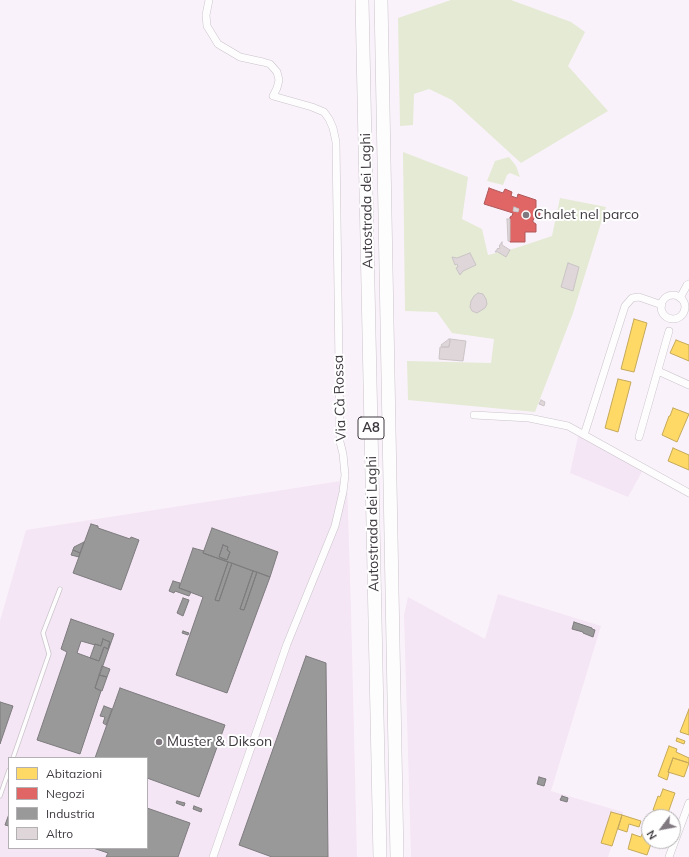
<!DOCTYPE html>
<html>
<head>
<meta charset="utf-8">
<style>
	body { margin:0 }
	#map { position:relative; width:689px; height:857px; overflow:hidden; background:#faf2fa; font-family:Mulish,sans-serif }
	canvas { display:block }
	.legend { position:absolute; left:8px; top:757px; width:140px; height:92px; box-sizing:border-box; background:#fff; border:1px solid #b2b0b2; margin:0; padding:5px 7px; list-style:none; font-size:12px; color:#3e393f }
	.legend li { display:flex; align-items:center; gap:8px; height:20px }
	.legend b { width:20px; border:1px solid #b2b0b2 }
	.north { position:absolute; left:641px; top:809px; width:40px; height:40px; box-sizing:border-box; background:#fff; border:1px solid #b2b0b2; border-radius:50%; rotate:238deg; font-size:11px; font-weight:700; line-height:16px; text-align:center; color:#3e393f }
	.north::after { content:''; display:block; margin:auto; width:14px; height:18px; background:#807a80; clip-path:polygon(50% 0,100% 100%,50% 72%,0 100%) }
</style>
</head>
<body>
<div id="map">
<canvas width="689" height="857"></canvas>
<ul class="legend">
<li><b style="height:11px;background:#ffd966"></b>Abitazioni</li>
<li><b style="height:11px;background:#e06666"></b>Negozi</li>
<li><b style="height:11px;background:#999"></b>Industria</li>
<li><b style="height:11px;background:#ded6d8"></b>Altro</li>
</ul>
<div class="north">N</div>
</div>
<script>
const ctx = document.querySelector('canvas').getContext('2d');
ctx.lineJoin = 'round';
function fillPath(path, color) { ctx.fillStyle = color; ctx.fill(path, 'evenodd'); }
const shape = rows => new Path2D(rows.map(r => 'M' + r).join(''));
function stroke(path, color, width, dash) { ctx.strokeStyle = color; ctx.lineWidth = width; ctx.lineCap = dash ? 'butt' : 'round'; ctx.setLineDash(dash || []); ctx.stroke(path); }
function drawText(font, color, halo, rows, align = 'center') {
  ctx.font = font + ' Mulish,sans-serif'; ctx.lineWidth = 4; ctx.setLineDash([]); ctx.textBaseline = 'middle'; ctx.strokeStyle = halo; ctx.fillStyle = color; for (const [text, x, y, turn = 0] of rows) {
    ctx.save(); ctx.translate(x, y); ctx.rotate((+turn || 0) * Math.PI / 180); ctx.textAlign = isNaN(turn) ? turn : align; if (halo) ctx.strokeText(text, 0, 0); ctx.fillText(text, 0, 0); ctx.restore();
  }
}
fillPath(shape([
	[579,432,643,470,628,497,570,473],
	[347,480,351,610,357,857,0,857,0,621,26,530],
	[9,758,147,758,147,848,9,848],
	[498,594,601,626,551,791,623,812,608,857,411,857,404,615,408,597,485,639]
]), '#f4e6f5');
fillPath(shape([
	[451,0,511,0,571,22,585,32,568,66,608,111,521,163,452,100,429,89,414,94,413,125,400,126,398,18],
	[403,152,468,177,462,219,482,229,488,255,516,248,552,236,560,198,606,207,573,313,535,412,408,400,407,361,491,363,494,339,452,333,437,312,405,311],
	[509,157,516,166,520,177,510,173,507,175,503,185,487,181,495,161]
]), '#e4ead4');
const homes = shape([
	[634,319,647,323,634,372,621,369,634,319],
	[676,340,689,345,689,361,670,353,676,340],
	[618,379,631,382,618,432,605,428,618,379],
	[673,408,689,414,677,442,662,435,669,416,670,416,673,408],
	[673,448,689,455,689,470,668,461,673,448],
	[689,709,689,735,680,732,689,709],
	[677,738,685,741,684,744,676,741,677,738],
	[669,746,677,749,676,752,689,758,689,763,673,758,668,772,669,773,667,780,658,776,669,746],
	[673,758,689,763,684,777,668,772,673,758],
	[663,789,675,793,668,813,662,811,660,814,654,812,655,811,653,810,658,796,660,797,663,789],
	[662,811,668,813,666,817,653,817,654,812,660,814,662,811],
	[611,812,622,815,612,846,601,843,611,812],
	[622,815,641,821,639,827,629,824,627,832,618,829,622,815],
	[632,834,641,837,642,834,649,836,649,841,652,841,647,855,628,849,632,834]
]);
fillPath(homes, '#ffd966');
stroke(homes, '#c5a95a', 1);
const shops = shape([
	[489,188,503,193,505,189,512,192,511,196,517,198,518,194,536,200,536,213,540,213,539,220,536,217,533,220,533,222,536,224,536,232,525,232,525,242,510,242,510,217,512,216,513,213,484,204,489,188],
	[514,207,519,209,518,212,513,211,514,207]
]);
fillPath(shops, '#e06666');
stroke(shops, '#af585a', 1);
const industry = shape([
	[91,524,98,526,98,528,130,539,131,537,139,540,121,590,73,573,91,524],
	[212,528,278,552,270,577,203,553,212,528],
	[223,545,228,547,227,550,230,552,227,560,219,557,223,545],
	[84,542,80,553,73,550,74,547,84,542],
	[223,545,228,547,227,550,230,552,227,560,219,557,223,545],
	[193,548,204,551,203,553,228,562,215,600,219,601,232,563,253,571,240,609,244,610,257,572,270,577,227,693,176,675,203,597,179,588,193,548],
	[73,550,80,553,79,557,71,555,73,550],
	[228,562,232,563,219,601,215,600,228,562],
	[253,571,257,572,244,610,240,609,253,571],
	[173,581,180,583,179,588,191,592,189,596,175,591,174,593,169,591,173,581],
	[183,598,189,600,183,616,177,613,183,598],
	[71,619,114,634,95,688,101,691,80,754,37,740,67,652,61,649,71,619],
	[103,639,110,642,108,649,104,647,99,661,77,653,81,641,95,645,95,644,101,646,103,639],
	[574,622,592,628,592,629,595,630,593,637,583,633,583,632,572,629,574,622],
	[183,631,189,633,188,635,182,633,183,631],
	[103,639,110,642,108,649,104,647,99,661,90,658,95,644,101,646,103,639],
	[306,656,326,663,328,857,272,857,239,845,306,656],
	[102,666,110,669,107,677,99,675,102,666],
	[99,675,107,677,102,691,95,688,99,675],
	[120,688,225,725,199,797,147,778,147,758,95,758,120,688],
	[0,702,13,706,0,744,0,702],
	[104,706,112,709,106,725,103,723,105,717,100,716,104,706],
	[539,777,546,779,544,786,537,784,539,777],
	[562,796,568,798,567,802,560,800,562,796],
	[177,801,185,803,184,806,176,803,177,801],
	[194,806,202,809,201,812,193,809,194,806],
	[147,808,190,823,178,857,106,857,108,853,93,848,147,848,147,808],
	[9,814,9,826,5,825,9,814]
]);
fillPath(industry, '#999');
stroke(industry, '#7e7c7e', 1);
const building = shape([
	[514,207,519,209,518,212,513,211,514,207],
	[507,219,510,219,510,241,508,241,507,219],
	[502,242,502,245,510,250,506,257,498,252,495,252,498,248,499,249,500,247,499,246,502,242],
	[470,253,476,265,463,271,460,275,456,268,458,267,457,264,455,265,452,257,457,258,470,253],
	[568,263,579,267,573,291,561,287,568,263],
	[478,293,483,294,486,299,487,304,485,308,477,313,472,311,470,307,471,301,474,296,478,293],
	[449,339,450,341,449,347,442,347,441,345,449,339],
	[450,339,466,341,463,361,439,359,440,347,449,347,450,339],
	[541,400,545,402,544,406,539,404,541,400]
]);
fillPath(building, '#ded6d8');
stroke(building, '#cbc4c6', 1);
const lane = shape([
	[13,758,49,654,43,633,60,589],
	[0,796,9,770]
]);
const street = shape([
	[209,0,206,15,207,26,218,44,240,57,263,62,270,64,277,72,279,80,277,88,273,96,312,107,324,112,329,119,333,128,336,142,340,442,343,454,345,475,343,492,335,526,287,644,213,857],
	'661 307a12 12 0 1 1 24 0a12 12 0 1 1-24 0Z',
	[680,298,687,285,689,284],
	[658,371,689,385],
	[474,415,529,418,568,426,689,493],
	[584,435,625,306,632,298,639,297,662,305],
	[639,437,669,331],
	[669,857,689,803]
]);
const highway = shape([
	[362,0,380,857],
	[381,0,397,857]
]);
stroke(lane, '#cac4ca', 5);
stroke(street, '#cac4ca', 8);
stroke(highway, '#cac4ca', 14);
stroke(lane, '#fefdfe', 3.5);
stroke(street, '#fefdfe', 7);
stroke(highway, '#fefdfe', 13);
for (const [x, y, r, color] of [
	[526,215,4,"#807a80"],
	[159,742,4,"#807a80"]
]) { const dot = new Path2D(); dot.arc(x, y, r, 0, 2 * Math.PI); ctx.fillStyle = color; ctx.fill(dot); stroke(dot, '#fff', 1.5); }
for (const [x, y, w] of [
	[371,428,26]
]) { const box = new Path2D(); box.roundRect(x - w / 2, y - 11, w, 22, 3); ctx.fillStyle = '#fff'; ctx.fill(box); stroke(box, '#3e393f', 1); }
drawText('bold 13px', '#3e393f', null, [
	["A8",371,428]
]);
drawText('14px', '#3e393f', '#fff', [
	["Autostrada dei Laghi",367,201,-91],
	["Via Cà Rossa",340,398,-92],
	["Autostrada dei Laghi",373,524,-91]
]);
drawText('14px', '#3e393f', '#fff', [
	["Chalet nel parco",534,215],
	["Muster & Dikson",167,742]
], 'left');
</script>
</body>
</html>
